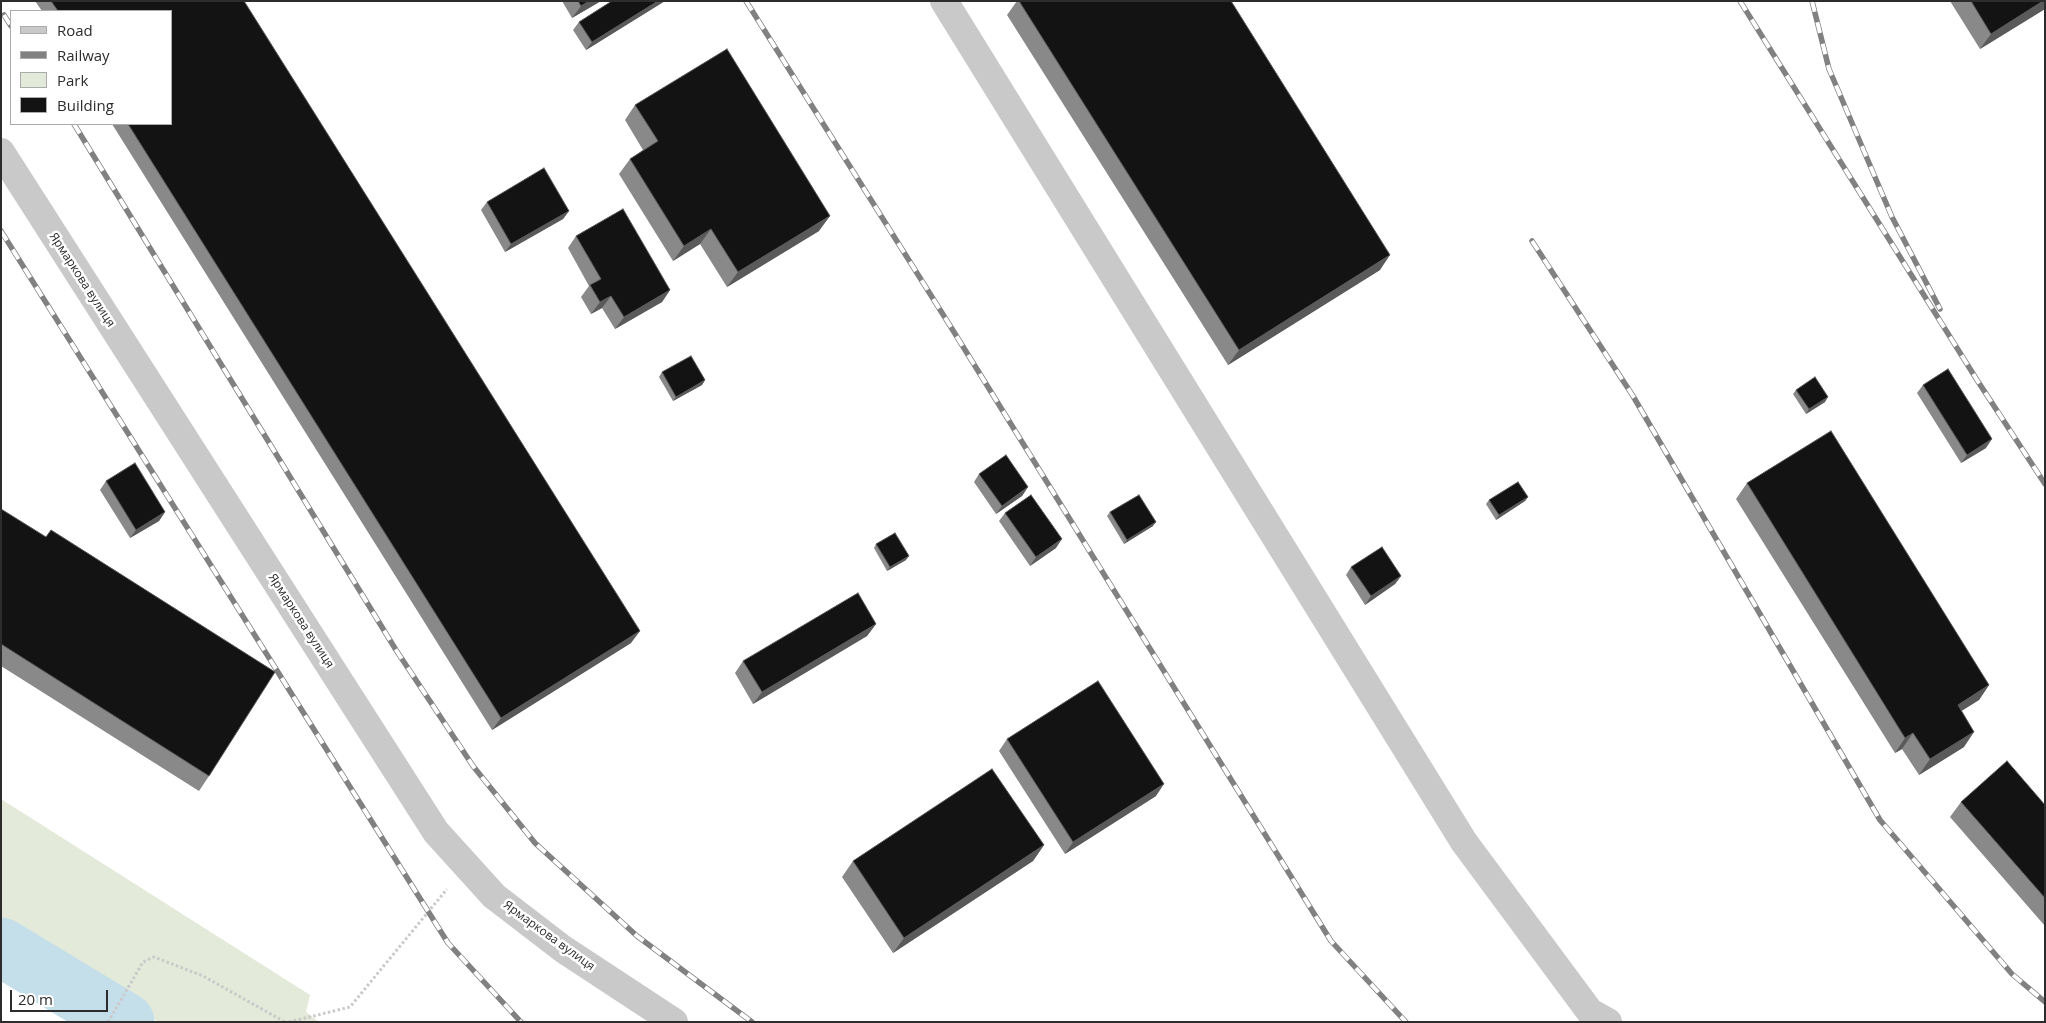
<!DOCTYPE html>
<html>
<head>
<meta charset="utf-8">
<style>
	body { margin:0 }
	#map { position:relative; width:2046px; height:1023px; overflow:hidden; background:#fff; font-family:"Open Sans",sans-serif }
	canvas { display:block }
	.frame { position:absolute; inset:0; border:2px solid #2c2c2c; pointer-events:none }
	.legend { position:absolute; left:10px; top:10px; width:162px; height:115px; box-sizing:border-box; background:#fff; border:1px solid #ababab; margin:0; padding:6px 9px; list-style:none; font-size:15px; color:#2c2c2c }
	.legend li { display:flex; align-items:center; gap:10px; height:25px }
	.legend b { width:25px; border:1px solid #ababab }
	.scale { position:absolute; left:10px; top:990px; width:98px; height:22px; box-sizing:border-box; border:2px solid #2c2c2c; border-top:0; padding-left:6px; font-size:15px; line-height:18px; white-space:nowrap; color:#2c2c2c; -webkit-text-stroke:4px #fff; paint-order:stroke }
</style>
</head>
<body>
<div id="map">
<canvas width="2046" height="1023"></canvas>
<div class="frame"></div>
<ul class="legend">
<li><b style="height:6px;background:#c9c9c9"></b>Road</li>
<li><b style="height:6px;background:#818181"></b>Railway</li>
<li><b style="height:14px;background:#e3ead9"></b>Park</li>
<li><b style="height:14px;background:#131313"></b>Building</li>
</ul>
<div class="scale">20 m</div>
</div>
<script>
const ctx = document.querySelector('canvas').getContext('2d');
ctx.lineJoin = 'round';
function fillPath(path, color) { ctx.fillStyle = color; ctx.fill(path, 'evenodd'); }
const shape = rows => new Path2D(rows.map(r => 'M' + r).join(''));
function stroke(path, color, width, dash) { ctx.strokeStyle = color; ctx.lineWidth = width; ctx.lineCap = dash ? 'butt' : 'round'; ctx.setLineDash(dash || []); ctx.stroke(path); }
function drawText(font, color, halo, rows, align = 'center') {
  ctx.font = font + ' "Open Sans",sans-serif'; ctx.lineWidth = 5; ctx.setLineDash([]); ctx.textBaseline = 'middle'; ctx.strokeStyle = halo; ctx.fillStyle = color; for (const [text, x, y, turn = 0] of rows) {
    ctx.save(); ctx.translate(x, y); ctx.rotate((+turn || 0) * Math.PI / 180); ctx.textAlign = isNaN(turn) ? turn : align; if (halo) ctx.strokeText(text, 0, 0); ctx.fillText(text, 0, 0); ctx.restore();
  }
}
fillPath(shape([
	[1,799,310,995,306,1012,319,1022,159,1022,85,976,1,930]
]), '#e3ead9');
stroke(shape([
	[1,947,125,1022]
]), '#c5dfea', 59);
stroke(shape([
	[108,1022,143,962,154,957,203,976,285,1022],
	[289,1022,350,1007,447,889]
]), '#c9c9c9', 3, [2.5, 2.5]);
stroke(shape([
	[944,1,1464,842,1590,1012,1608,1022],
	[1,152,436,832,494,896,563,949,674,1022]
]), '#c9c9c9', 28);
const rail = shape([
	[746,1,949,324,1331,941,1406,1022],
	[1740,1,1977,380,2045,484],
	[1812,1,1829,69,1892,217,1940,309],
	[4,15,11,26],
	[74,124,396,650,473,766,535,843,637,936,752,1022],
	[1,231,448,943,521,1022],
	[1532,241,1633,396,1880,820,2012,974,2045,1002]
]);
stroke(rail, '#818181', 5.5);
stroke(rail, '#fff', 4, [11]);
fillPath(shape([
	[35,1,244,1,631,643,492,730,112,124,171,124,171,11,42,11],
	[562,1,601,1,572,18],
	[612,1,665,1,586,50,573,30,579,22],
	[1017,1,1231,1,1380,270,1228,365,1007,15],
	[1950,1,2045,1,2045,9,1980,49],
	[635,105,819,231,727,287,700,244,673,261,619,174,630,159,643,150,625,120],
	[487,202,569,211,563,219,505,252,481,210],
	[576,236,670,290,662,302,615,329,602,308,591,314,581,297,589,286,568,248],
	[662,372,705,380,702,385,673,401,659,377],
	[1923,385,1986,448,1961,463,1917,393],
	[1796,390,1825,402,1806,414,1793,394],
	[979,474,1028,487,1022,496,996,514,974,482],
	[106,481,165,512,159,521,130,538,100,490],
	[1747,483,1989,685,1979,700,1961,711,1964,747,1919,775,1902,749,1895,753,1736,499],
	[1528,497,1525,501,1496,520,1486,504,1489,500],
	[1,509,209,776,199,791,1,666],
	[1110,512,1153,526,1124,544,1107,516],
	[1005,513,1056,548,1030,566,999,521],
	[876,544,906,560,887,571,874,548],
	[1351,567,1401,576,1395,584,1365,605,1346,575],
	[876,624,867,636,753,704,735,673,743,661],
	[1007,739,1156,796,1065,854,999,751],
	[1961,802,2045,805,2045,926,1950,817],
	[1044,845,1033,861,893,953,842,877,853,861]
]), '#898989');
fillPath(shape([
	[589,1,601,1,572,18,581,6],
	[658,1,665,1,586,50,592,42],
	[2043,1,2045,1,2045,9,1980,49,1991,34],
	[569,211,563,219,505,252,511,244],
	[830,216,819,231,727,287,738,272],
	[711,229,700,244,673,261,684,246],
	[1390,255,1380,270,1228,365,1239,350],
	[670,290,662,302,615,329,624,317],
	[611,296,602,308,591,314,600,302],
	[705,380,702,385,673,401,676,397],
	[1828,397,1825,402,1806,414,1809,409],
	[1992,439,1986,448,1961,463,1967,455],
	[1028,487,1022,496,996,514,1002,506],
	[1528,497,1525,501,1496,520,1499,515],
	[165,512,159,521,130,538,136,530],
	[1156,522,1153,526,1124,544,1127,540],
	[1062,539,1056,548,1030,566,1036,557],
	[909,556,906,560,887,571,890,567],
	[1401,576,1395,584,1365,605,1371,596],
	[876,624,867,636,753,704,762,692],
	[640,631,631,643,492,730,501,718],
	[1989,685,1979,700,1947,720,1958,705],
	[1974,732,1964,747,1919,775,1930,759],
	[1913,733,1902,749,1895,753,1905,738],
	[1164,784,1156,796,1065,854,1073,842],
	[1044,845,1033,861,893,953,904,938]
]), '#5a5a5a');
const building = shape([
	[51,1,244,1,640,631,501,718,128,124,171,124,171,11,58,11,51,1],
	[578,1,589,1,581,6,578,1],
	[612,1,658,1,592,42,579,22,612,1],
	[1019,1,1231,1,1390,255,1239,350,1019,1],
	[1971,1,2043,1,1991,34,1971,1],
	[727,49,830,216,738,272,711,229,684,246,630,159,658,141,635,105,727,49],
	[544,168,569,211,511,244,487,202,544,168],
	[623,209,670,290,624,317,611,296,600,302,590,285,601,279,576,236,623,209],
	[691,356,705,380,676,397,662,372,691,356],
	[1948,369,1992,439,1967,455,1923,385,1948,369],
	[1815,377,1828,397,1809,409,1796,390,1815,377],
	[1831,431,1989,685,1958,705,1974,732,1930,759,1913,733,1905,738,1747,483,1831,431],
	[1006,455,1028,487,1002,506,979,474,1006,455],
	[135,463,165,512,136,530,106,481,135,463],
	[1518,482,1528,497,1499,515,1489,500,1518,482],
	[1031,495,1062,539,1036,557,1005,513,1031,495],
	[1139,495,1156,522,1127,540,1110,512,1139,495],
	[1,509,46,537,51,530,275,672,209,776,1,644,1,509],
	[895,533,909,556,890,567,876,544,895,533],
	[1382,547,1401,576,1371,596,1351,567,1382,547],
	[858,593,876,624,762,692,743,661,858,593],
	[1098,681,1164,784,1073,842,1007,739,1098,681],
	[2007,761,2045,805,2045,898,1961,802,2007,761],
	[992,769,1044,845,904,938,853,861,992,769]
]);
fillPath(building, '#131313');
stroke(building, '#5a5a5a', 1);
drawText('12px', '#2c2c2c', '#fff', [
	["Ярмаркова вулиця",82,280,57],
	["Ярмаркова вулиця",301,621,57],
	["Ярмаркова вулиця",549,936,36]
]);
</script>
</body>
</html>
